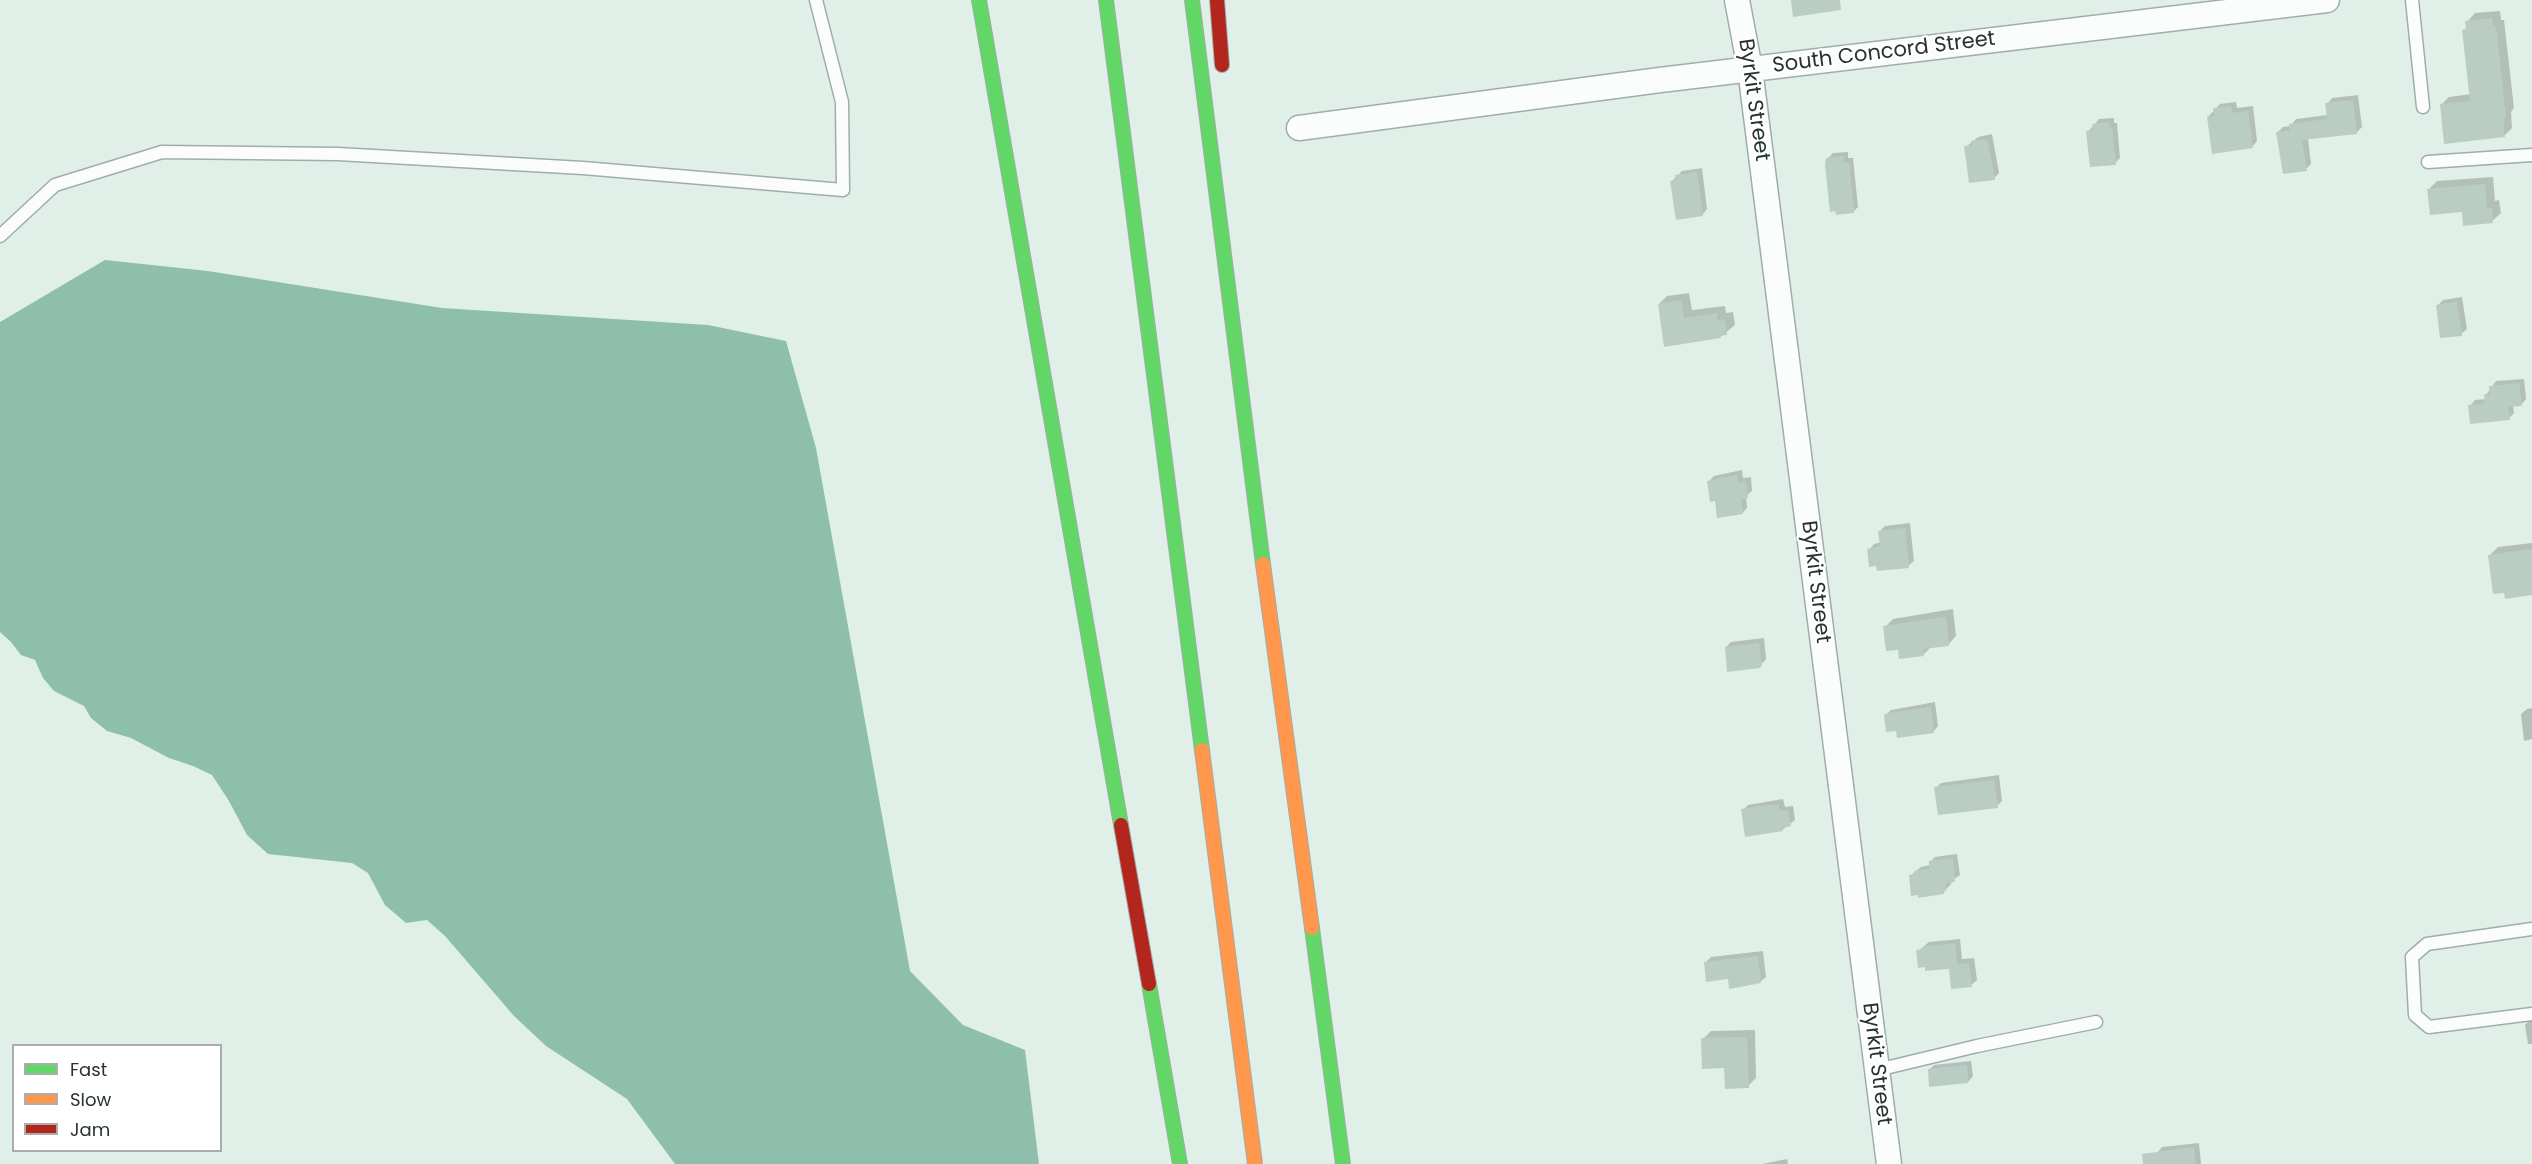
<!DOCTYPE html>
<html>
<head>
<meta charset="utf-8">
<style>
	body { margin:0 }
	#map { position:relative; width:2532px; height:1164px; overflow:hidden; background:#e0f0e9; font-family:Poppins,sans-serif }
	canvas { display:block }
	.legend { position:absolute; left:12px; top:1044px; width:210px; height:108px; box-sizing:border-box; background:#fff; border:2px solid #a9adab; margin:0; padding:8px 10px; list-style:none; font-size:18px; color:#27332e }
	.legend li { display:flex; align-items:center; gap:12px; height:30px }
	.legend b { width:30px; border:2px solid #a9adab }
</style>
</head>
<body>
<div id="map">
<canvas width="2532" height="1164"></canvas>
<ul class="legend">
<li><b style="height:8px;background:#63d668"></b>Fast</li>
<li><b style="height:8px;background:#ff974d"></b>Slow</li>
<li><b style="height:8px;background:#b3261e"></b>Jam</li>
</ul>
</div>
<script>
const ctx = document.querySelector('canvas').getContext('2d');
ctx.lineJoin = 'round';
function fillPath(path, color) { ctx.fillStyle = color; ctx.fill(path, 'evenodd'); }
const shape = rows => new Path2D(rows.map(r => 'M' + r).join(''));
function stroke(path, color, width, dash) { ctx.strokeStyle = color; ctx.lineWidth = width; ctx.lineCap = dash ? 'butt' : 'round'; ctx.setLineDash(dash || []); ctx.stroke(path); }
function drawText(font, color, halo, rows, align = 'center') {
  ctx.font = font + ' Poppins,sans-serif'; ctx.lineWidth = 4.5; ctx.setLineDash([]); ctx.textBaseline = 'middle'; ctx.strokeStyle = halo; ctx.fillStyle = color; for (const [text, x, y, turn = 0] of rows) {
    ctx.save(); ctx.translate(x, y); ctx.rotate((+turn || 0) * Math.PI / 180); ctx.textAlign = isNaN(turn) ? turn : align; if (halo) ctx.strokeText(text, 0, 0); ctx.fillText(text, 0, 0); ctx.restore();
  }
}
fillPath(shape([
	[105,260,208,271,442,308,708,325,786,341,816,448,910,971,963,1025,1025,1050,1039,1164,675,1164,627,1099,546,1046,514,1016,445,936,427,920,406,923,385,905,368,873,352,863,268,854,247,835,229,801,212,775,193,766,169,758,131,738,107,731,91,718,84,706,54,691,43,678,35,660,21,655,11,642,0,632,0,322]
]), '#8ebfac');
fillPath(shape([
	[2500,11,2501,20,2504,20,2514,108,2511,112,2512,128,2504,136,2441,105,2449,97,2471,94,2464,30,2467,27,2467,22,2475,13],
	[2358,95,2362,127,2357,132,2308,138,2311,164,2306,169,2278,132,2283,127,2291,126,2296,119,2328,115,2327,104,2332,98],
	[2236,102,2237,108,2253,106,2257,141,2252,147,2208,117,2220,104],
	[2114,118,2114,123,2117,123,2120,158,2115,163,2088,132,2099,119],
	[1992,134,1999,173,1994,178,1966,147,1978,137],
	[1848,152,1848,158,1853,158,1858,207,1853,212,1827,159,1833,153],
	[1702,168,1707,209,1702,215,1672,181,1682,171],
	[2493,177,2495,201,2499,200,2501,213,2492,221,2429,189,2437,181],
	[1689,293,1692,310,1725,306,1726,313,1733,312,1735,325,1720,337,1665,345,1659,304,1667,296],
	[2462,297,2467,329,2461,334,2438,305,2443,300],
	[2524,379,2526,399,2521,405,2513,405,2514,413,2509,418,2470,406,2475,400,2486,399,2486,395,2496,381],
	[1742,470,1743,478,1751,477,1752,491,1746,496,1747,508,1742,513,1716,500,1709,481,1714,476],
	[1910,523,1914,561,1908,566,1877,565,1869,550,1874,544,1881,542,1880,531,1885,526],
	[2532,543,2532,594,2490,555,2498,547],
	[1953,609,1956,636,1948,645,1932,646,1924,654,1899,648,1885,627,1893,619],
	[1764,638,1766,659,1759,667,1726,647,1731,642],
	[1935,702,1938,726,1933,732,1897,729,1886,715,1891,710],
	[2532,708,2532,739,2524,741,2521,714,2527,709],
	[1999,775,2002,801,1997,806,1936,788,1941,783],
	[1783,799,1785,807,1793,806,1795,820,1782,830,1743,810,1748,805],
	[1957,854,1960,875,1951,881,1951,884,1943,893,1910,876,1921,867,1930,865,1930,862,1935,857],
	[1960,939,1962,959,1974,958,1977,980,1971,985,1950,967,1918,951,1929,942],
	[1763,951,1766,977,1760,982,1729,978,1706,962,1711,957],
	[2532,1018,2532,1044,2528,1044,2525,1025],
	[1755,1030,1756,1078,1748,1086,1725,1067,1703,1039,1711,1031],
	[1971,1061,1973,1076,1968,1082,1929,1070,1934,1065],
	[2199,1143,2201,1164,2159,1164,2157,1153,2162,1147],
	[1787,1159,1788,1164,1762,1164]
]), '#0003');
fillPath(shape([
	[1791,0,1840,0,1841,10,1793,17],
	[2492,18,2493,27,2496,27,2506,118,2503,118,2505,137,2444,144,2440,104,2470,101,2462,30,2466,29,2465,21],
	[2353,100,2357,134,2302,140,2307,171,2283,174,2276,132,2290,130,2289,124,2327,119,2325,103],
	[2231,106,2232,113,2248,111,2253,148,2212,154,2207,117,2214,116,2213,108],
	[2109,122,2110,128,2112,127,2116,165,2090,167,2086,131,2093,130,2092,124],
	[1987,139,1995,180,1969,183,1964,146,1972,145,1971,141],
	[1843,156,1844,163,1849,162,1854,213,1836,215,1835,211,1830,212,1825,165,1826,158],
	[1697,172,1703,216,1676,220,1670,181,1676,180,1675,175],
	[2485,184,2487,208,2492,208,2493,223,2463,226,2462,212,2430,215,2427,189],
	[1681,300,1684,318,1717,313,1718,321,1725,320,1727,335,1720,336,1721,338,1664,347,1658,304],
	[2457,302,2462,336,2440,338,2436,305],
	[2519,383,2522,406,2508,407,2510,420,2470,424,2468,405,2485,403,2484,394,2490,394,2489,386],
	[1737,475,1738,483,1746,481,1748,498,1741,499,1743,514,1717,518,1715,501,1710,502,1707,481],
	[1905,528,1909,568,1877,571,1876,566,1869,567,1867,549,1880,546,1878,531],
	[2532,549,2532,595,2505,599,2504,593,2493,594,2488,555],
	[1946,617,1949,646,1923,649,1924,656,1899,659,1898,650,1886,651,1883,626],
	[1759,643,1762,665,1760,668,1727,672,1725,647],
	[1931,707,1934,733,1897,738,1896,731,1886,732,1884,714],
	[1994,780,1998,808,1938,815,1934,787],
	[1778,804,1780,811,1788,810,1791,826,1782,828,1783,831,1745,837,1741,809],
	[1953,858,1955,882,1946,883,1946,891,1943,891,1944,894,1918,898,1918,895,1911,896,1909,875,1915,874,1914,871,1929,869,1929,861],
	[1955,943,1957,964,1969,963,1972,987,1951,989,1949,969,1925,971,1925,967,1918,968,1916,950,1923,949,1922,947],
	[1758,956,1761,983,1729,989,1728,979,1706,982,1704,962],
	[1747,1037,1749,1088,1725,1089,1724,1068,1702,1069,1701,1038],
	[1967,1065,1968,1083,1929,1087,1928,1069],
	[2194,1147,2196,1164,2143,1164,2142,1154]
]), '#bacdc5');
const lane = shape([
	[2412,0,2423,107],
	[2428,162,2532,155],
	[0,236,55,185,162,152,338,154,583,168,843,190,842,102,816,0],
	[2532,929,2427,944,2412,957,2415,1015,2429,1027,2532,1014],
	[1877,1070,1977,1046,2096,1022]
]);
const street = shape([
	[1737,0,1750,69,1889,1164],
	[1299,128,1660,80,2327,0]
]);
const fast = shape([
	[979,0,1121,825],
	[1106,0,1202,750],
	[1192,0,1263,564],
	[1312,928,1343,1164],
	[1149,984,1180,1164]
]);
const slow = shape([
	[1263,564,1312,928],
	[1202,750,1255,1164]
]);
const jam = shape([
	[1217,0,1222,65],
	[1121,825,1149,984]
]);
stroke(lane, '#a0ada8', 15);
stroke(street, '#a0ada8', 27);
stroke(fast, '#a0ada8', 16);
stroke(slow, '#a0ada8', 16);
stroke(jam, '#a0ada8', 16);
stroke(lane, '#fafdfc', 12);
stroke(street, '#fafdfc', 24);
stroke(fast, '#63d668', 14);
stroke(slow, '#ff974d', 14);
stroke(jam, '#b3261e', 14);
drawText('21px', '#27332e', '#fff', [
	["South Concord Street",1884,53,-7],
	["Byrkit Street",1753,100,82],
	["Byrkit Street",1815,582,83],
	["Byrkit Street",1876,1064,83]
]);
</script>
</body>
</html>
